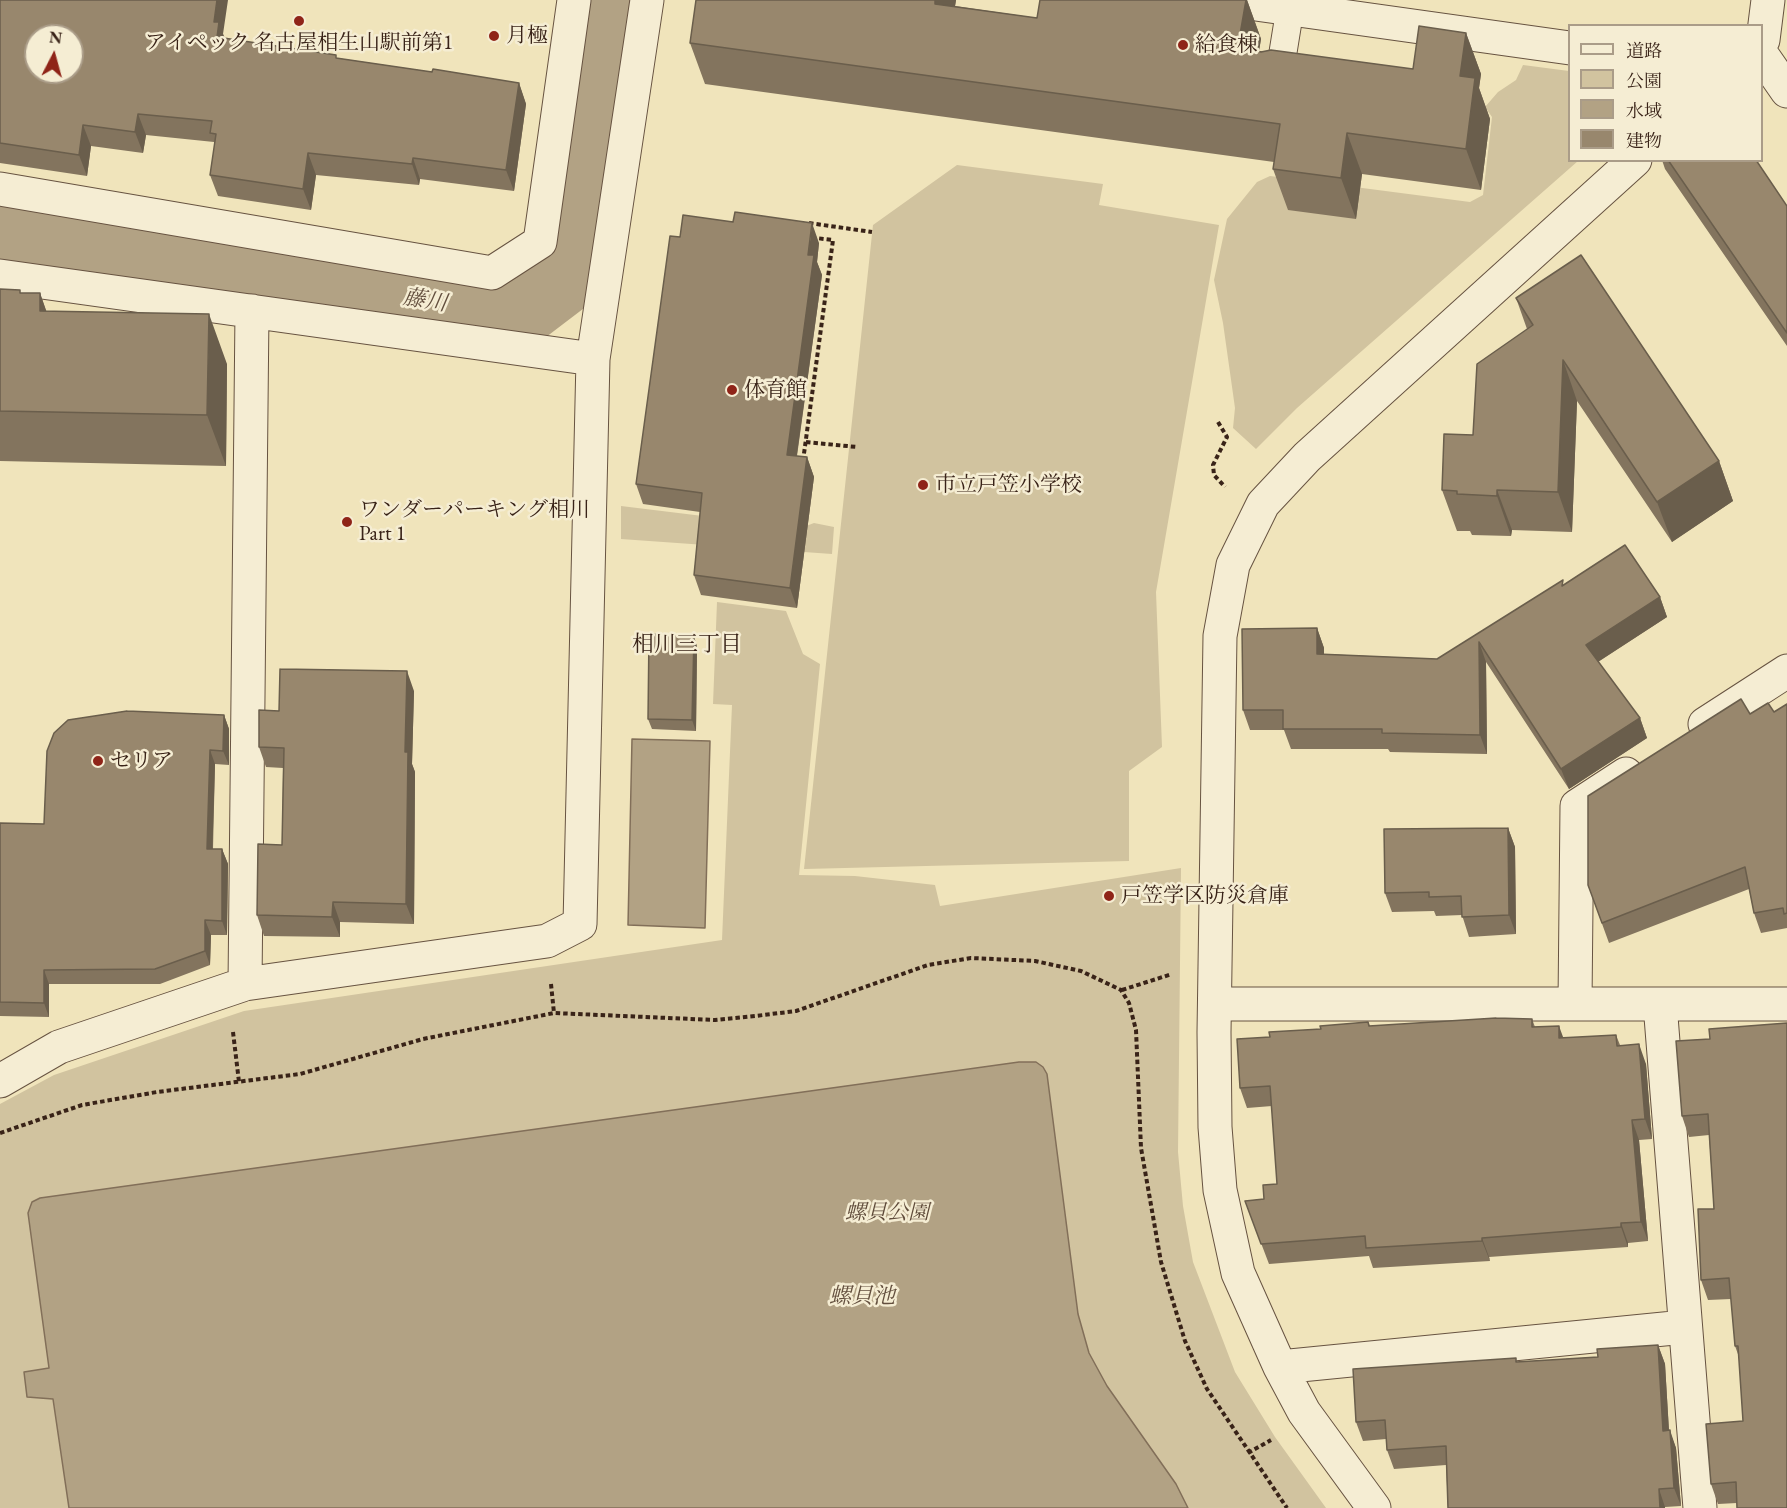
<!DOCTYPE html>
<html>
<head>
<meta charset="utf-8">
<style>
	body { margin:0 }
	#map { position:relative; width:1787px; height:1508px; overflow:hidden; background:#f0e4bb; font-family:"EB Garamond","Noto Serif JP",serif }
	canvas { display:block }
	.legend { position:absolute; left:1568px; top:24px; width:195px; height:138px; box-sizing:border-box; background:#f5edd3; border:2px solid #aa9c88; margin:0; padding:8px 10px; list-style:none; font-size:18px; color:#392318 }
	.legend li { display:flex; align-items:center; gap:12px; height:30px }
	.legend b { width:30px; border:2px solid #aa9c88 }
	.north { position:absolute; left:24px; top:24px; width:60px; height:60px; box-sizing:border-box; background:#f5edd3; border:2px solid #aa9c88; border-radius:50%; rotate:6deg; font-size:16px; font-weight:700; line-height:24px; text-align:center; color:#392318 }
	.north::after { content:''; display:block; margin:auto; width:21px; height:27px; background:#8f2418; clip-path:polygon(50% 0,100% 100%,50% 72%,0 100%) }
</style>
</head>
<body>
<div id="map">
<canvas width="1787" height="1508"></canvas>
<ul class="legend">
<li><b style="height:8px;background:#f5edd3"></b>道路</li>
<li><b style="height:16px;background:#d1c39f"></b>公園</li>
<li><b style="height:16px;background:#b2a284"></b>水域</li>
<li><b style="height:16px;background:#98876d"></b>建物</li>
</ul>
<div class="north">N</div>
</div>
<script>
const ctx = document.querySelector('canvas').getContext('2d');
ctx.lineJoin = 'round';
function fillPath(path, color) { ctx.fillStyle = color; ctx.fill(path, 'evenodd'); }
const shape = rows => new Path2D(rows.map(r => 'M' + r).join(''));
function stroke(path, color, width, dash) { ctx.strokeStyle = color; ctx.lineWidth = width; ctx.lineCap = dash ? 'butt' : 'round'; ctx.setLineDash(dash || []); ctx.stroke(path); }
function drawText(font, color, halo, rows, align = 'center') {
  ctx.font = font + ' "EB Garamond","Noto Serif JP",serif'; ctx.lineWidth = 5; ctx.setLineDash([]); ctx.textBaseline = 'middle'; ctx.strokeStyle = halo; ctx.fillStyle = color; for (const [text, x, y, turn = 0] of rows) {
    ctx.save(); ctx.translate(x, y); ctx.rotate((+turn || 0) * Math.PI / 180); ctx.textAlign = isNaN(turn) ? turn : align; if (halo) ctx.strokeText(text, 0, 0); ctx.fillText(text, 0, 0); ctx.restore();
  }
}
fillPath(shape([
	[1523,65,1569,71,1570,160,1578,161,1297,408,1256,449,1233,428,1235,408,1223,323,1214,280,1227,219,1257,182,1270,176,1470,202,1483,195,1492,117,1485,107,1498,92,1516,80],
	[957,165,1103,184,1099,205,1219,225,1156,592,1162,747,1129,771,1129,861,804,869,873,225],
	[621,506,801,528,814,523,834,527,832,554,621,539],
	[717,602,786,611,803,654,820,664,799,875,855,876,935,885,940,906,1181,868,1178,1152,1183,1206,1193,1262,1235,1372,1275,1437,1326,1508,0,1508,0,1104,54,1075,244,1011,722,940,732,705,713,704]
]), '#d1c39f');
const water = shape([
	[632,739,710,741,705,928,628,925,632,739],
	[1019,1062,1036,1062,1043,1067,1047,1074,1078,1314,1089,1353,1107,1386,1176,1484,1188,1508,69,1508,53,1399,27,1397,24,1372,49,1368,28,1213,32,1202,40,1198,1019,1062]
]);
fillPath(water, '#b2a284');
stroke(water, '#826f59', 1.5);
stroke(shape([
	[0,236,505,313,572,262,611,0]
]), '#b2a284', 88);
const lane = shape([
	[1279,77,1290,9]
]);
const street = shape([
	[1227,0,1570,48],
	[1763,40,1768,0],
	[1762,55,1787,91],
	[0,189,492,273,540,242,574,0],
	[0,276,593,359,580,924,547,941,245,984,59,1047,0,1081],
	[593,359,647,0],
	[1705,724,1787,671],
	[245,984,252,311],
	[1575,1003,1577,806,1626,774],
	[1215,1004,1787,1004],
	[1660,1004,1700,1508],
	[1280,1367,1684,1327],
	[1374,1508,1304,1412,1280,1367,1238,1273,1220,1190,1215,1127,1214,1032,1220,636,1233,565,1263,504,1307,457,1635,160]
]);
stroke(lane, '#675341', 29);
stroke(street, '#675341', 35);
stroke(shape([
	[809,223,872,232],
	[1218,422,1227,437,1213,465,1214,475,1225,487],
	[806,442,857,447],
	[803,461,833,240,816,238],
	[551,984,554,1013],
	[1122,990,1172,974],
	[233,1032,239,1082],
	[0,1133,82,1105,157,1092,300,1074,423,1039,554,1013,715,1020,755,1016,796,1011,928,965,971,958,1035,961,1081,971,1121,990,1129,1003,1136,1030,1141,1148,1161,1262,1185,1341,1207,1389,1287,1508],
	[1248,1453,1271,1440]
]), '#392318', 4, [4.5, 3]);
stroke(lane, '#f5edd3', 27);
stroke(street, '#f5edd3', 33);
fillPath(shape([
	[0,0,223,34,225,38,337,58,432,72,519,83,526,104,514,191,420,179,419,185,316,175,311,210,218,196,210,175,215,144,214,142,146,135,143,153,91,146,87,176,0,163],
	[696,0,956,0,955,6,1037,18,1040,0,1247,0,1261,39,1259,51,1413,69,1466,33,1481,74,1479,88,1490,119,1481,190,1362,174,1356,219,1288,210,1273,169,1274,162,705,84,690,43],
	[1662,160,1756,160,1787,206,1787,346,1665,169],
	[733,222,819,243,817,262,822,275,797,456,807,457,814,477,797,608,701,595,694,575,700,512,643,504,636,484,680,237],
	[0,289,21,293,40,293,46,311,227,364,226,466,0,461],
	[1516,298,1719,461,1733,501,1672,542,1577,401,1572,532,1512,530,1511,536,1472,535,1470,531,1457,531,1442,490,1473,435,1527,329],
	[1564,585,1660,597,1667,617,1598,662,1640,718,1647,738,1569,789,1486,662,1487,754,1390,752,1388,749,1291,749,1284,730,1250,730,1243,710,1317,628,1324,648,1324,654,1437,659],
	[694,636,697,647,696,731,652,729,648,719],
	[414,691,412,764,415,772,414,924,340,922,340,937,264,936,257,915,282,845,283,768,266,767,259,747,279,711],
	[1787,704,1787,928,1761,933,1754,913,1749,889,1609,943,1588,885,1750,714,1774,712],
	[224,715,229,729,229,765,215,764,213,849,222,849,228,864,227,935,211,935,210,965,160,984,49,984,49,1017,0,1016,0,823,44,824],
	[1508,828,1515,847,1516,934,1469,937,1462,915,1436,916,1434,911,1392,912,1385,893],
	[1532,1019,1535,1027,1563,1038,1616,1035,1620,1045,1646,1064,1652,1139,1639,1140,1648,1241,1628,1243,1628,1247,1489,1257,1490,1261,1373,1268,1369,1256,1269,1264,1245,1201,1264,1199,1277,1184,1272,1106,1247,1108,1240,1088,1270,1037,1368,1022,1370,1026],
	[1787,1023,1737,1503,1718,1504,1711,1484,1743,1421,1739,1357,1735,1346,1731,1299,1708,1300,1701,1280,1714,1209,1709,1135,1689,1137,1682,1116,1710,1039],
	[1658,1345,1665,1364,1669,1430,1676,1448,1681,1506,1665,1507,1665,1508,1448,1508,1446,1465,1394,1469,1387,1450,1386,1439,1363,1441,1356,1422,1517,1362,1598,1357]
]), '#83745e');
fillPath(shape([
	[217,0,228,0,223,34,226,43,217,37,214,22],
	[935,0,956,0,949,44,935,4],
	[1246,0,1247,0,1261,39,1253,86,1238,46],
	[1466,33,1481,74,1479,88,1490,119,1481,190,1466,149,1460,76],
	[519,83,526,104,514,191,506,170],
	[138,114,146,135,143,153,135,132],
	[83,125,91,146,87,176,79,155],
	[1347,133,1362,174,1356,219,1341,178],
	[308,153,316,175,311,210,303,189],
	[413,158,420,179,419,185,412,164],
	[812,223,819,243,817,262,822,275,794,475,787,455],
	[40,293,58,344,40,311],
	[209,314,227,364,226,466,207,415],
	[1563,360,1577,401,1572,532,1558,492],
	[807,457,814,477,797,608,790,588],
	[1719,461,1733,501,1672,542,1657,502],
	[1497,490,1512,530,1511,536,1497,496],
	[1660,597,1667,617,1593,665,1586,645],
	[1317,628,1324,648,1324,674,1317,654],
	[694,636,697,647,696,731,692,720],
	[1479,642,1486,662,1487,754,1480,735],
	[407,671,414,691,412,764,415,772,414,924,406,904,405,752],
	[224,715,229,729,229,765,223,751],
	[1640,718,1647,738,1569,789,1561,769],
	[210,750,215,764,212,863,207,849],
	[1508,828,1515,847,1516,934,1509,915],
	[222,849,228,864,227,935,222,921],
	[333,902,340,922,340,937,332,917],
	[205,920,211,935,210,965,205,951],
	[44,970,49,984,49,1017,44,1003],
	[1559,1026,1566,1045,1559,1038],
	[1639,1044,1646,1064,1652,1139,1645,1119],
	[1632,1120,1639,1140,1648,1241,1641,1222],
	[1621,1223,1628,1243,1628,1247,1621,1227],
	[1482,1238,1489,1257,1490,1261,1482,1241],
	[1658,1345,1665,1364,1670,1449,1663,1431],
	[1670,1430,1676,1448,1681,1506,1674,1488],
	[1659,1489,1665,1507,1665,1508,1660,1508]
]), '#6a5e4c');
const building = shape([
	[0,0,217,0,214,22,219,22,217,37,336,55,336,58,432,72,433,69,519,83,506,170,413,158,412,164,308,153,303,189,210,175,216,134,210,133,212,121,138,114,135,132,83,125,79,155,0,143,0,0],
	[36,36,72,36,72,72,36,72,36,36],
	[696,0,935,0,935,4,1037,18,1040,0,1246,0,1238,46,1261,52,1271,50,1413,69,1419,26,1466,33,1460,76,1475,78,1466,149,1347,133,1341,178,1273,169,1280,124,690,43,696,0],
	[1668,160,1756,160,1787,206,1787,333,1668,160],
	[735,212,812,223,808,255,814,255,787,455,807,457,790,588,694,575,702,493,636,484,670,236,680,237,683,215,733,222,735,212],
	[1581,255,1719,461,1657,502,1563,360,1558,492,1497,490,1497,496,1457,494,1457,491,1442,490,1444,434,1473,435,1477,364,1533,325,1516,298,1581,255],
	[0,289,20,290,20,293,40,293,40,311,209,314,207,415,0,411,0,289],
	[1625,545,1660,597,1586,645,1640,718,1561,769,1479,642,1480,735,1382,733,1382,729,1283,729,1283,710,1243,710,1242,629,1317,628,1317,654,1437,659,1563,580,1562,586,1625,545],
	[649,634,694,636,692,720,648,719,649,634],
	[280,669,407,671,405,752,408,752,406,904,333,902,332,917,257,915,258,844,282,845,284,748,259,747,259,710,279,711,280,669],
	[1741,699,1750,714,1768,703,1774,712,1787,704,1787,913,1784,914,1783,908,1754,913,1745,867,1602,923,1588,885,1588,796,1741,699],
	[127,711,224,715,223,751,210,750,207,849,222,849,222,921,205,920,205,951,155,969,44,970,44,1003,0,1002,0,823,44,824,47,751,54,733,68,720,127,711],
	[1508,828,1509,915,1462,917,1461,896,1429,897,1429,892,1385,893,1384,829,1508,828],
	[1496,1018,1532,1019,1532,1027,1559,1026,1559,1038,1616,1035,1617,1046,1639,1044,1645,1119,1632,1120,1641,1222,1621,1223,1621,1227,1482,1238,1482,1241,1366,1248,1365,1236,1261,1244,1245,1201,1264,1199,1263,1185,1277,1184,1270,1086,1240,1088,1237,1039,1270,1037,1269,1032,1321,1029,1320,1026,1368,1022,1369,1026,1496,1018],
	[1787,1023,1787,1508,1737,1508,1736,1482,1711,1484,1706,1424,1743,1421,1738,1346,1735,1346,1729,1278,1701,1280,1698,1209,1714,1209,1708,1114,1682,1116,1676,1041,1710,1039,1709,1029,1787,1023],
	[1658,1345,1663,1431,1670,1430,1674,1488,1659,1489,1660,1508,1448,1508,1446,1446,1387,1450,1385,1420,1356,1422,1353,1369,1516,1358,1516,1362,1598,1357,1597,1349,1658,1345]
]);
fillPath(building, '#98876d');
stroke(building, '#6a5e4c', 1.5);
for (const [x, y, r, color] of [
	[299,21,6,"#8f2418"],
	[494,36,6,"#8f2418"],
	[1183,45,6,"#8f2418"],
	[732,390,6,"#8f2418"],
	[923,485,6,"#8f2418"],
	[347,522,6,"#8f2418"],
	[98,761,6,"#8f2418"],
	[1109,896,6,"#8f2418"]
]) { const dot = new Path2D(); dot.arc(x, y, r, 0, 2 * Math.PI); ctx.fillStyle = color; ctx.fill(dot); stroke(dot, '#f5edd3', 2); }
drawText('21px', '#392318', '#f5edd3', [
	["月極",506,36],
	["アイペック 名古屋相生山駅前第1",299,43,"center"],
	["給食棟",1195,45],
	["体育館",744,390],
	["市立戸笠小学校",935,485],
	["ワンダーパーキング相川",359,510],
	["Part 1",359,534],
	["セリア",110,761],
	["戸笠学区防災倉庫",1121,896]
], 'left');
drawText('italic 21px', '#5f4b3a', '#f5edd3', [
	["螺貝公園",887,1213]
]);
drawText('italic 22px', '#634f3e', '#f5edd3', [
	["藤川",425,301,9],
	["螺貝池",862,1297]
]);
drawText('22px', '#392318', '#f5edd3', [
	["相川三丁目",687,645]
]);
</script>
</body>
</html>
